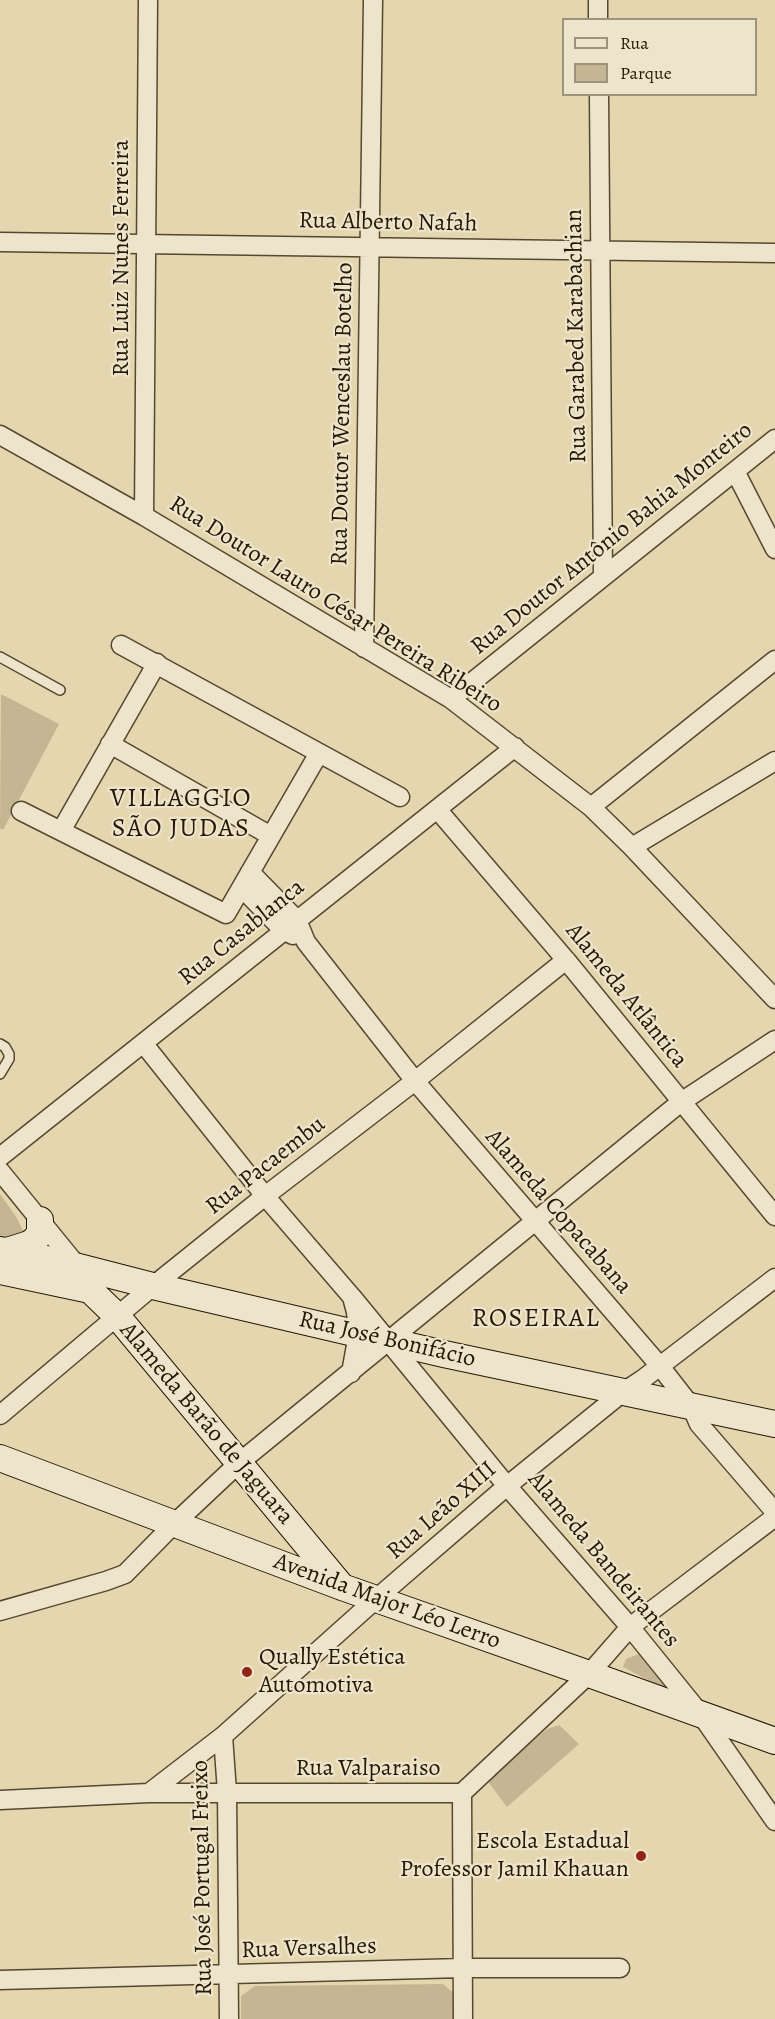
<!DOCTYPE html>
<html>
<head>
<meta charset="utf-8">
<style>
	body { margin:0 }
	#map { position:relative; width:775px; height:2019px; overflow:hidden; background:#e4d6af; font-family:Alegreya,serif }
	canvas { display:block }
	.legend { position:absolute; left:562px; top:18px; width:195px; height:78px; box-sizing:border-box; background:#ede4cb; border:2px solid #9d927b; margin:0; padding:8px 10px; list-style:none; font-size:18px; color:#261803 }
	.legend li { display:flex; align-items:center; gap:12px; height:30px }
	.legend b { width:30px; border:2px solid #9d927b }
</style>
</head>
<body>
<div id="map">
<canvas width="775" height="2019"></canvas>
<ul class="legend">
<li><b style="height:8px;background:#ede4cb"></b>Rua</li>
<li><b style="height:16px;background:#c4b692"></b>Parque</li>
</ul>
</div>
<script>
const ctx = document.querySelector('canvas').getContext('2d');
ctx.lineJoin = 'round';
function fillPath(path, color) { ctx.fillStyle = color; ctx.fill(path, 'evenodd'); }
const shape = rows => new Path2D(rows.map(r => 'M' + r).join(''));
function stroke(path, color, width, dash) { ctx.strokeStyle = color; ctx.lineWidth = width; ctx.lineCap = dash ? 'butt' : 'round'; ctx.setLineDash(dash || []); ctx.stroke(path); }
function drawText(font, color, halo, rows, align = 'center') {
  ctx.font = font + ' Alegreya,serif'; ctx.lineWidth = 4.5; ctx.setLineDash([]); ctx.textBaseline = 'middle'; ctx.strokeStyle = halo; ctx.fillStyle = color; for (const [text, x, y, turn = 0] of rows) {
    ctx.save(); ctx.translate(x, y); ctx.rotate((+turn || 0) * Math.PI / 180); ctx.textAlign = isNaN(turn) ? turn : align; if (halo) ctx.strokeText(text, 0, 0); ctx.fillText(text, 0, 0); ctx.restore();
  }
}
fillPath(shape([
	[1,694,59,724,3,830,0,828],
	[0,1194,17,1218,23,1231,21,1237,10,1239,0,1237],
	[639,1654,669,1691,623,1667,626,1659],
	[559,1725,579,1744,507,1807,487,1780,547,1729],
	[443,1984,457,1996,457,2019,241,2019,241,1996,255,1986]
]), '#c4b692');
const lane = shape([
	[0,657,60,690],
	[0,1044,5,1047,9,1054,9,1059,0,1074]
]);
const street = shape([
	[598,0,598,20],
	[599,94,603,577],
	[0,242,775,253],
	[0,435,144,516,451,699,591,807,632,847,775,999],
	[735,471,775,549],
	[144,516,148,0],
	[121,645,400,797],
	[364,648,373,0],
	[451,699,775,439],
	[110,744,271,836],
	[591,807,775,660],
	[437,809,566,960,775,1216],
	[21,811,226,914,319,753],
	[61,831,157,663],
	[632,847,775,761],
	[250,872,297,920,306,942,415,1081,659,1365,691,1406,699,1424,775,1512],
	[242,888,283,930,293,935],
	[143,1043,265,1196,352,1297,356,1312,358,1334,351,1373],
	[0,1157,515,747],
	[0,1171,78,1267],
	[352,1297,507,1486,630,1627,702,1716,775,1821],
	[0,1415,153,1286,265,1196,415,1081,566,960],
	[0,1611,106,1581,125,1574,174,1524,240,1462,681,1102,775,1040],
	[223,1736,227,1792,229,2019],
	[149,1793,223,1736,376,1599,507,1486,623,1392,643,1379,775,1278],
	[462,1793,463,2019],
	[0,1800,149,1793,462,1793,589,1674,630,1627,775,1517],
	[0,1980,463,1968,620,1968]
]);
const secondary = shape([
	[0,1250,52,1260,153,1286,444,1354,775,1424],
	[7,1251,29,1244,36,1239,40,1232,40,1220],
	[0,1271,90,1290,117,1316,342,1587],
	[0,1458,342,1587,589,1674,775,1741]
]);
stroke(lane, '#56482e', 12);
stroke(street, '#56482e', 21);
stroke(secondary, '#261803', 28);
stroke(lane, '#ede4cb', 9);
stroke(street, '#ede4cb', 18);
stroke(secondary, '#ede4cb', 26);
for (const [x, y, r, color] of [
	[247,1672,6,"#8f2418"],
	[641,1856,6,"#8f2418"]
]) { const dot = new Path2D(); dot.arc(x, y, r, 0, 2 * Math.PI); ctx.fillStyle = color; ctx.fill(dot); stroke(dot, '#ede4cb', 2); }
drawText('24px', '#261803', '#ede4cb', [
	["Rua Alberto Nafah",388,223,1],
	["Rua Luiz Nunes Ferreira",122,258,-90],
	["Rua Garabed Karabachian",577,336,-91],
	["Rua Doutor Wenceslau Botelho",343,414,-89],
	["Rua Doutor Antônio Bahia Monteiro",612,539,-39],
	["Rua Doutor Lauro César Pereira Ribeiro",335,605,32],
	["Rua Casablanca",242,933,-39],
	["Alameda Atlântica",626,996,51],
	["Rua Pacaembu",266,1166,-38],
	["Alameda Copacabana",558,1212,49],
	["Rua José Bonifácio",387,1340,13],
	["Alameda Barão de Jaguara",206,1424,50],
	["Rua Leão XIII",442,1511,-41],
	["Alameda Bandeirantes",603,1560,50],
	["Avenida Major Léo Lerro",387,1602,20],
	["Rua Valparaiso",368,1769],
	["Rua José Portugal Freixo",203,1878,-91],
	["Rua Versalhes",309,1949,-2]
]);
drawText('24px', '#261803', '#ede4cb', [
	["Qually Estética",259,1658],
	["Automotiva",259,1686],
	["Escola Estadual",629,1842,"right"],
	["Professor Jamil Khauan",629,1870,"right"]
], 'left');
ctx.letterSpacing = '1.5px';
drawText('26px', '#261803', '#ede4cb', [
	["VILLAGGIO",181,800],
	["SÃO JUDAS",181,830],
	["ROSEIRAL",536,1320]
]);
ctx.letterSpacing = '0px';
</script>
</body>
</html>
